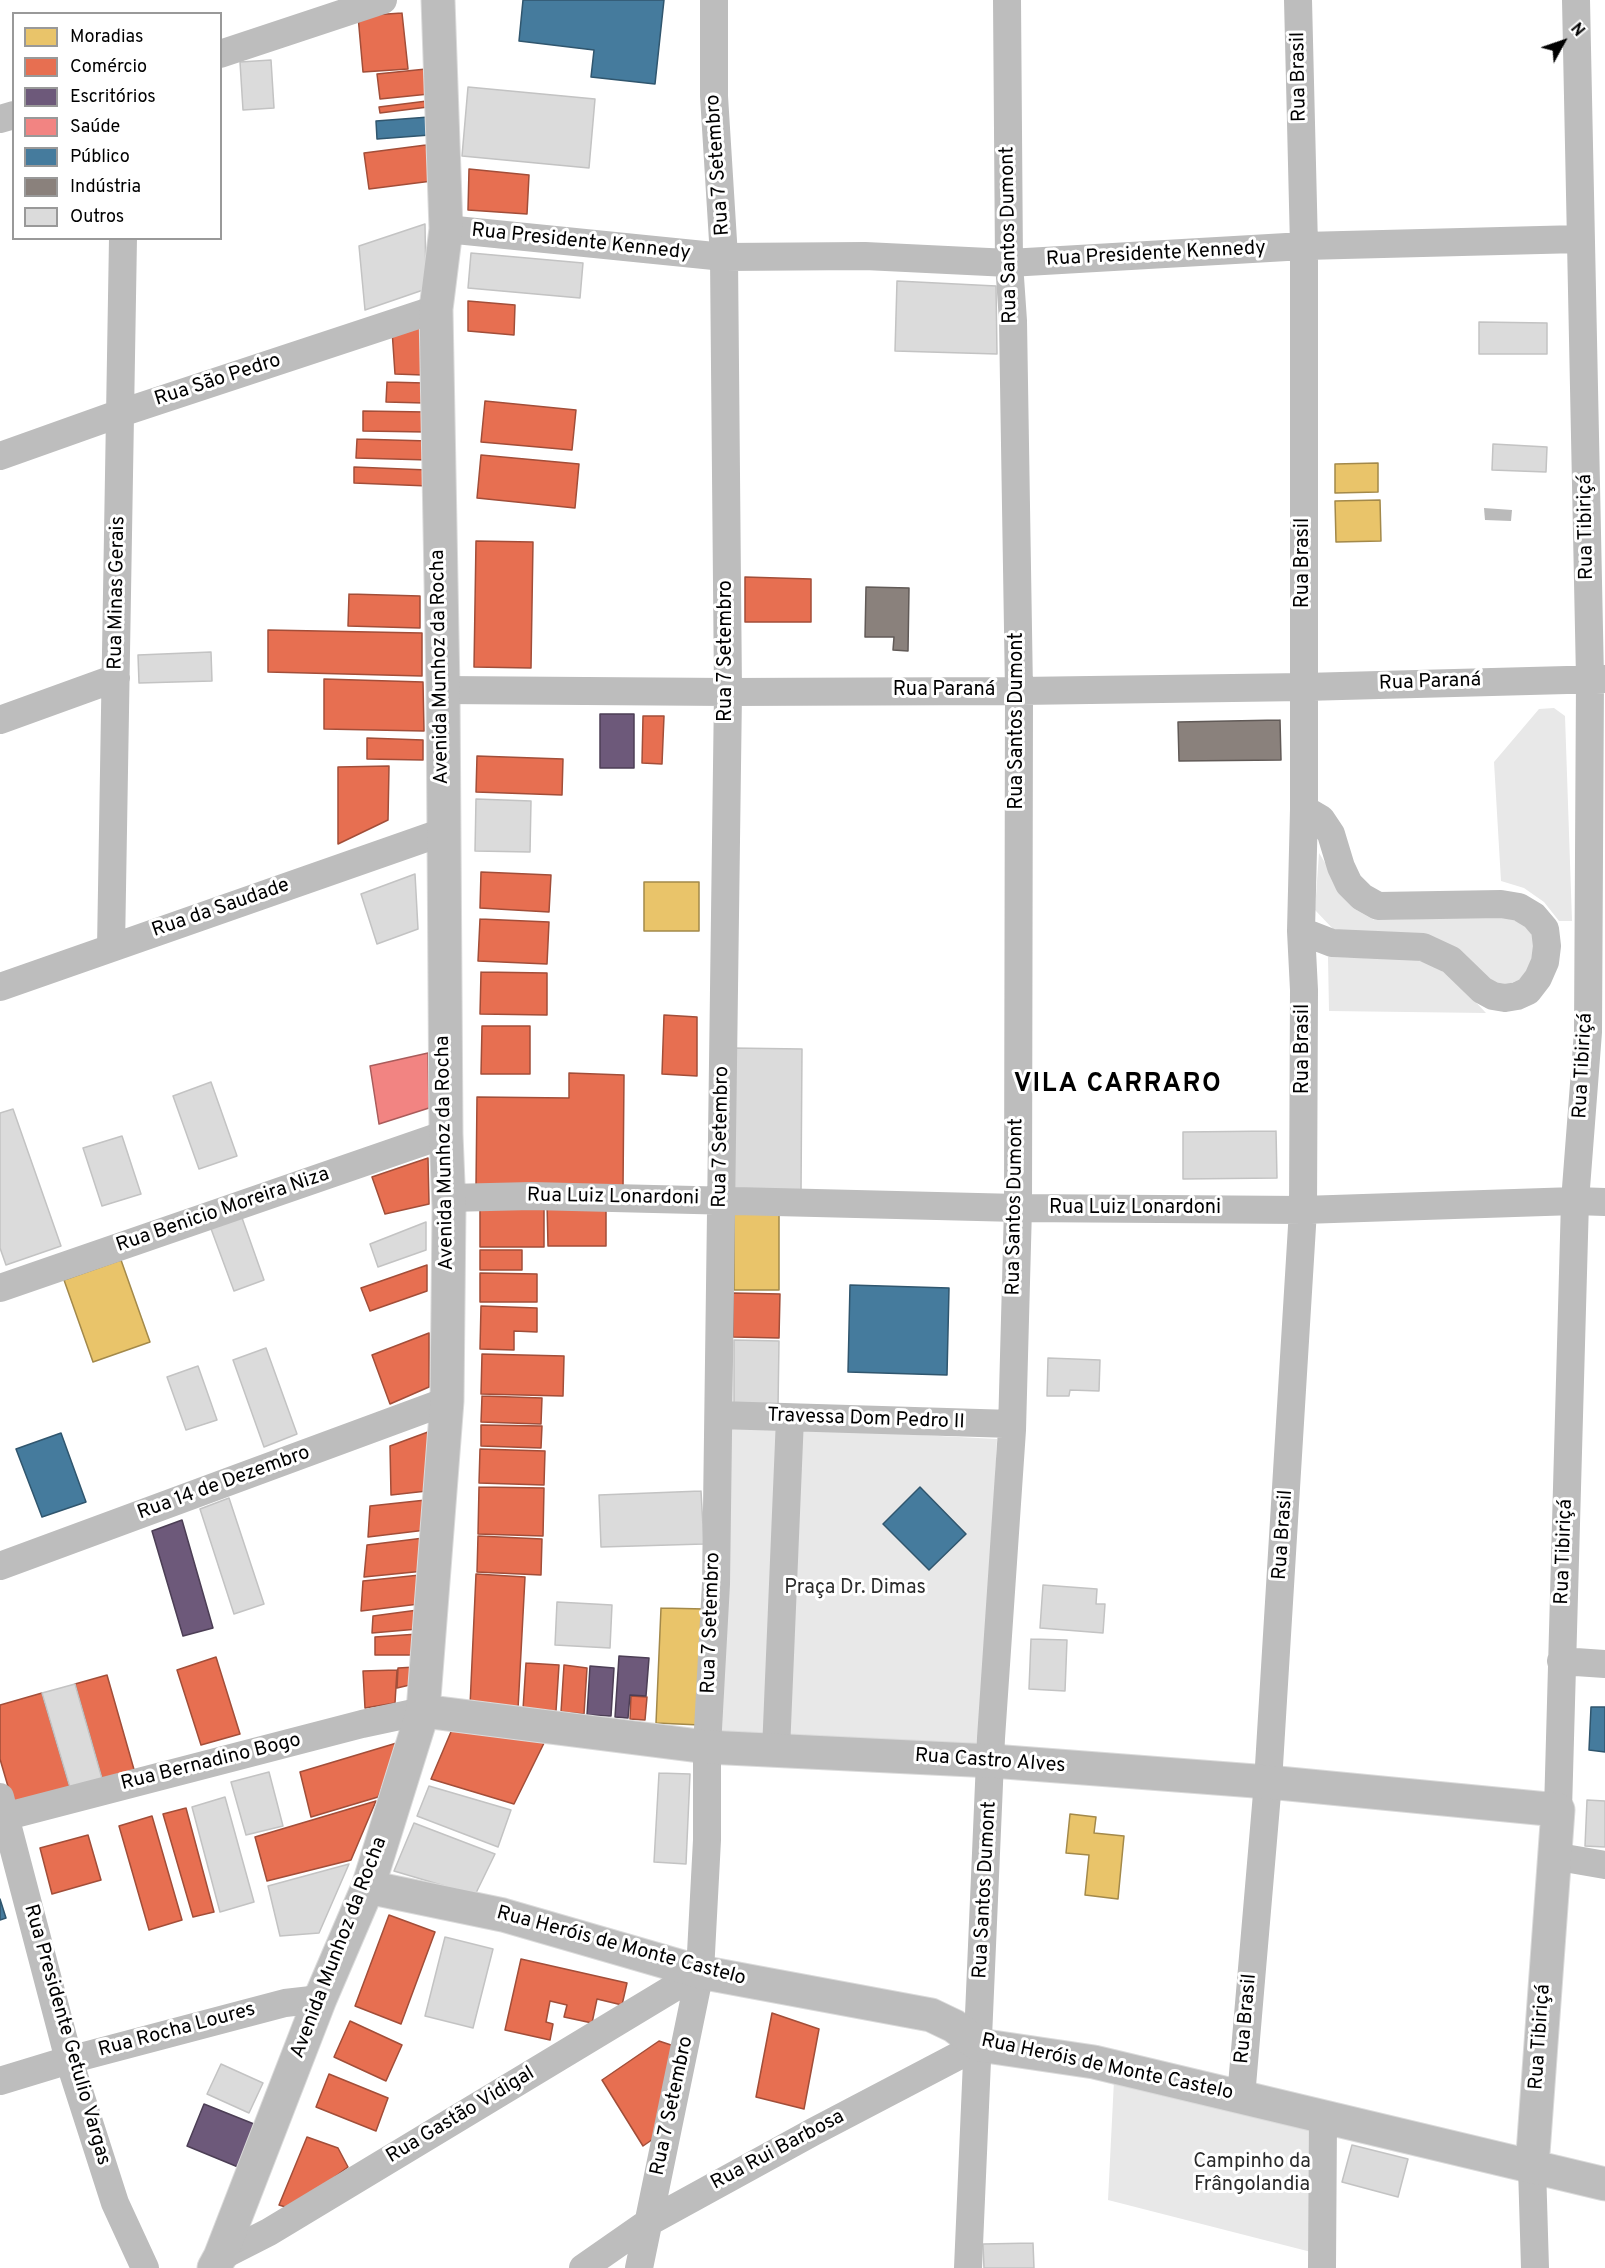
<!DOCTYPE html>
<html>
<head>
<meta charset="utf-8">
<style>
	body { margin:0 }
	#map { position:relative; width:1605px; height:2268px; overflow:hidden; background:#fff; font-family:Overpass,sans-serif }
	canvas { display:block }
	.legend { position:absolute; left:12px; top:12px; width:210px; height:228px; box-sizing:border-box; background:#fff; border:2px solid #999; margin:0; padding:8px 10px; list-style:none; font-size:18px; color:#000 }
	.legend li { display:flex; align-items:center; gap:12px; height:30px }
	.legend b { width:30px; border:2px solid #999 }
	.north { position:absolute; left:1533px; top:12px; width:60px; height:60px; -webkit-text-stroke:4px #fff; paint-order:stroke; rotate:50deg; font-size:16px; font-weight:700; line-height:24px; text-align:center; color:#000 }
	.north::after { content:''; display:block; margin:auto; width:21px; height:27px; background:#000; clip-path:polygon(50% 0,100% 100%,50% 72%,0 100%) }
</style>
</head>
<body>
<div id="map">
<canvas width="1605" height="2268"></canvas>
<ul class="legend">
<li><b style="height:16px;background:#e9c46a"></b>Moradias</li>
<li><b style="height:16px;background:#e76f51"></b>Comércio</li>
<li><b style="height:16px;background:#6d597a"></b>Escritórios</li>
<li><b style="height:16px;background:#f28482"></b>Saúde</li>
<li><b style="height:16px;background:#457b9d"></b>Público</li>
<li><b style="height:16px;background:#8a817c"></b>Indústria</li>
<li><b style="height:16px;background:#dbdbdb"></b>Outros</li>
</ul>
<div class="north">N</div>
</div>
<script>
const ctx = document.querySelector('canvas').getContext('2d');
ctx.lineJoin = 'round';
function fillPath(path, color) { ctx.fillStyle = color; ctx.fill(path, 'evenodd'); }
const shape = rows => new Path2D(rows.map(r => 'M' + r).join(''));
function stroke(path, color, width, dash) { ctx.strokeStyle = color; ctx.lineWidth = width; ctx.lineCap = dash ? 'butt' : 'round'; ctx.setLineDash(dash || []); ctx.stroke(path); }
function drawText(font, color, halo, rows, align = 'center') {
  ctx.font = font + ' Overpass,sans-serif'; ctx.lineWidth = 6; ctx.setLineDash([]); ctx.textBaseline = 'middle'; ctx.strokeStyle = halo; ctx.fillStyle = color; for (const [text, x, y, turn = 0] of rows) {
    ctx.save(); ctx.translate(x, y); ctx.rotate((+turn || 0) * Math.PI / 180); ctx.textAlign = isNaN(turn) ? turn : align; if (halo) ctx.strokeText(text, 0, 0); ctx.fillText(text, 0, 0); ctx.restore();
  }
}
fillPath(shape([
	[1554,708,1565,716,1572,921,1559,921,1544,902,1524,888,1501,881,1494,762,1539,709],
	[1319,853,1353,908,1374,920,1500,917,1514,920,1525,926,1532,935,1534,946,1532,959,1527,971,1519,980,1505,985,1497,983,1334,930,1315,910],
	[1328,957,1415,959,1438,968,1458,983,1486,1013,1329,1011],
	[728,1425,997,1439,983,1752,714,1739],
	[1114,2080,1316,2127,1315,2253,1108,2200]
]), '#e8e8e8');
fillPath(shape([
	[1484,508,1512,510,1511,521,1485,520]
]), '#bababa');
const homes = shape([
	[1378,463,1378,492,1335,493,1335,464,1378,463],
	[1380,500,1381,541,1336,542,1335,501,1380,500],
	[644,882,699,882,699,931,644,931,644,882],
	[734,1211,779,1211,779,1290,734,1290,734,1211],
	[121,1260,150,1342,93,1362,64,1280,121,1260],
	[661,1608,705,1609,700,1725,656,1723,661,1608],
	[1070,1814,1096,1817,1094,1833,1124,1836,1118,1899,1085,1895,1089,1855,1066,1853,1070,1814]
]);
fillPath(homes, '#e9c46a');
stroke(homes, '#a3894a', 1.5);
const shops = shape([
	[402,13,408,69,363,72,358,16,402,13],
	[436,68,439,93,380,99,377,74,436,68],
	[435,100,436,106,380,113,379,107,435,100],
	[426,145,432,181,369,189,364,153,426,145],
	[469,169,529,175,527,214,468,210,469,169],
	[468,301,515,305,514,335,468,331,468,301],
	[423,320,423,375,395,374,392,330,423,320],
	[387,382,424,383,424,403,386,402,387,382],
	[485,401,576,410,572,450,481,442,485,401],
	[363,411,426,412,426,432,363,431,363,411],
	[357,439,429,441,429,460,356,458,357,439],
	[481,455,579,464,575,508,477,498,481,455],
	[354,467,428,470,428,486,354,483,354,467],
	[476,541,533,542,531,668,474,667,476,541],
	[745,577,811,579,811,622,745,622,745,577],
	[349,594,420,596,420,628,348,626,349,594],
	[268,630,422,633,422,676,268,672,268,630],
	[324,679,423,682,424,731,324,729,324,679],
	[643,716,664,716,662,764,642,763,643,716],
	[367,738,423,740,423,760,367,759,367,738],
	[477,756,563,759,562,795,476,792,477,756],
	[389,766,388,820,338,844,338,767,389,766],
	[481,872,551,875,549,912,480,908,481,872],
	[480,919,549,922,547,964,478,961,480,919],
	[481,972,547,973,547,1015,480,1014,481,972],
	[664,1015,697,1017,697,1076,662,1074,664,1015],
	[482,1026,530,1026,530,1074,481,1074,482,1026],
	[569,1073,624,1075,623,1188,476,1186,477,1097,569,1098,569,1073],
	[428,1158,429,1204,385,1214,372,1177,428,1158],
	[480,1202,544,1203,544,1247,480,1247,480,1202],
	[547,1203,606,1203,606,1246,548,1246,547,1203],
	[480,1250,522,1250,522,1270,480,1270,480,1250],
	[427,1265,427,1291,370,1311,361,1288,427,1265],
	[480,1273,537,1274,537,1302,480,1302,480,1273],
	[733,1293,780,1294,779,1338,733,1337,733,1293],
	[481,1306,537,1308,537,1332,514,1331,514,1350,480,1349,481,1306],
	[429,1333,429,1387,390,1404,372,1355,429,1333],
	[482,1354,564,1356,563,1396,481,1394,482,1354],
	[482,1396,542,1398,541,1424,481,1422,482,1396],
	[481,1425,542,1426,541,1448,481,1446,481,1425],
	[428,1432,427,1491,391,1495,390,1446,428,1432],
	[480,1449,545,1451,544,1485,479,1483,480,1449],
	[479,1487,544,1488,543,1536,478,1534,479,1487],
	[426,1500,426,1530,368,1537,370,1506,426,1500],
	[478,1536,542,1539,541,1575,477,1572,478,1536],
	[424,1538,424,1571,364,1577,367,1545,424,1538],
	[476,1574,525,1577,518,1709,470,1706,476,1574],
	[420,1575,419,1604,361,1611,363,1581,420,1575],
	[418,1610,418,1629,372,1633,373,1616,418,1610],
	[418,1634,418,1655,375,1655,375,1637,418,1634],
	[216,1657,240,1734,201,1745,177,1670,216,1657],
	[526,1663,559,1665,556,1711,523,1709,526,1663],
	[564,1665,587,1668,584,1714,561,1712,564,1665],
	[416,1667,414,1684,397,1688,398,1668,416,1667],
	[397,1670,395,1703,365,1708,363,1671,397,1670],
	[107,1675,135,1773,103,1782,75,1684,107,1675],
	[42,1693,71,1791,14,1807,0,1759,0,1705,42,1693],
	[631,1696,647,1697,645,1720,630,1719,631,1696],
	[456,1720,547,1737,514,1804,431,1779,456,1720],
	[400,1742,378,1797,311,1817,300,1772,400,1742],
	[376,1801,351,1860,267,1881,255,1837,376,1801],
	[186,1808,214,1912,193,1917,163,1814,186,1808],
	[152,1816,182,1920,149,1930,119,1826,152,1816],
	[88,1835,101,1880,52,1894,40,1848,88,1835],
	[389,1915,435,1932,401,2024,355,2006,389,1915],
	[521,1959,627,1983,622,2005,597,1999,592,2023,564,2017,567,2005,550,2001,546,2022,553,2024,550,2040,505,2030,521,1959],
	[772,2013,819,2029,804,2109,756,2097,772,2013],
	[350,2021,402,2045,386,2081,334,2057,350,2021],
	[659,2041,674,2046,659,2135,643,2146,602,2080,659,2041],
	[329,2074,388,2098,376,2131,316,2107,329,2074],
	[307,2137,338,2148,348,2167,292,2209,279,2205,307,2137]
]);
fillPath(shops, '#e76f51');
stroke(shops, '#a24e39', 1.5);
const offices = shape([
	[600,714,634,714,634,768,600,768,600,714],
	[182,1520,213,1628,183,1636,152,1531,182,1520],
	[619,1656,649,1658,646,1696,630,1695,628,1718,615,1717,619,1656],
	[590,1666,614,1668,611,1716,587,1715,590,1666],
	[204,2104,254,2124,238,2167,187,2146,204,2104]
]);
fillPath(offices, '#6d597a');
stroke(offices, '#4c3e55', 1.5);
const health = shape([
	[428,1053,429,1108,379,1124,370,1066,428,1053]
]);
fillPath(health, '#f28482');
stroke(health, '#a95c5b', 1.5);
const public = shape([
	[523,0,664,0,655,84,591,77,594,50,519,41,523,0],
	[429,117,430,135,377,139,376,121,429,117],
	[850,1285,949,1288,947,1375,848,1372,850,1285],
	[61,1433,86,1502,42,1517,16,1449,61,1433],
	[920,1487,966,1534,929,1570,883,1524,920,1487],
	[1591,1707,1605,1707,1605,1752,1589,1750,1591,1707],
	[0,1899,6,1918,0,1920,0,1899]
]);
fillPath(public, '#457b9d');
stroke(public, '#30566e', 1.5);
const industry = shape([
	[866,587,909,588,908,651,893,650,894,637,865,637,866,587],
	[1280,720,1281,760,1179,761,1178,722,1280,720]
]);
fillPath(industry, '#8a817c');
stroke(industry, '#615a57', 1.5);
const building = shape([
	[271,60,274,108,243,110,240,62,271,60],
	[468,87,595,99,589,168,462,156,468,87],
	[425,224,426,289,365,310,359,246,425,224],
	[471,253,583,263,580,298,468,288,471,253],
	[897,281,996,286,997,354,895,351,897,281],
	[1479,322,1547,323,1547,354,1479,354,1479,322],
	[1493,444,1547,447,1546,472,1492,470,1493,444],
	[211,652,212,681,139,683,138,655,211,652],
	[476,799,531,801,530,852,475,851,476,799],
	[415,874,418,929,377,944,361,894,415,874],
	[732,1048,802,1049,801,1192,731,1191,732,1048],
	[211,1082,237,1156,199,1169,173,1096,211,1082],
	[13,1109,61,1246,6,1265,0,1248,0,1113,13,1109],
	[1276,1131,1277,1178,1183,1179,1183,1132,1276,1131],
	[122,1136,141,1194,102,1206,83,1148,122,1136],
	[241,1215,264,1280,234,1291,210,1226,241,1215],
	[426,1222,426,1250,378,1267,370,1244,426,1222],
	[734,1340,779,1341,778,1407,734,1406,734,1340],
	[266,1348,297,1434,264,1447,233,1360,266,1348],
	[1048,1358,1100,1360,1099,1391,1070,1390,1069,1396,1047,1396,1048,1358],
	[198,1366,217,1420,186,1430,167,1377,198,1366],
	[701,1491,704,1544,601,1547,599,1495,701,1491],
	[229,1498,264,1604,234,1614,200,1509,229,1498],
	[1043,1585,1097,1589,1096,1604,1105,1604,1103,1633,1040,1628,1043,1585],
	[557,1602,612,1605,610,1648,555,1645,557,1602],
	[1031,1639,1067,1640,1065,1691,1029,1689,1031,1639],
	[75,1684,103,1782,71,1791,42,1693,75,1684],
	[269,1772,283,1826,246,1835,231,1782,269,1772],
	[659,1773,690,1774,686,1864,654,1862,659,1773],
	[429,1786,511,1810,498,1847,417,1816,429,1786],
	[225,1797,254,1902,220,1912,192,1807,225,1797],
	[1587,1800,1605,1801,1605,1847,1585,1846,1587,1800],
	[414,1823,495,1854,475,1895,394,1871,414,1823],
	[349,1864,319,1933,280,1936,268,1886,349,1864],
	[445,1937,493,1949,473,2028,425,2016,445,1937],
	[221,2064,263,2083,249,2113,207,2094,221,2064],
	[1352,2145,1408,2159,1398,2197,1342,2182,1352,2145],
	[1033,2243,1034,2268,984,2268,983,2244,1033,2243]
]);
fillPath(building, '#dbdbdb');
stroke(building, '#c3c3c3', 1.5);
const major = shape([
	[423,1711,707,1747,992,1761,1268,1782,1558,1810,1532,2167],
	[368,1887,503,1915,700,1972,931,2015,954,2026,979,2045,1094,2062,1605,2184],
	[214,2268,220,2257,320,1999,368,1887,423,1711,447,1401,449,1208,446,1134,443,690,436,309,446,229,438,0]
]);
stroke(major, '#dbdbdb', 35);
stroke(shape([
	[220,54,383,0],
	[0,119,14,115],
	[446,229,724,257,865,256,1009,263,1304,246,1580,239],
	[0,456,121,413,436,309],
	[443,690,728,692,1019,691,1304,687,1605,679],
	[0,720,116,678],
	[1301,931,1332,943,1423,947,1451,960,1482,990,1493,996,1505,998,1517,996,1528,991,1538,978,1545,962,1547,946,1545,929,1534,916,1519,907,1501,904,1378,906,1362,897,1349,884,1341,867,1331,834,1321,819,1304,809],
	[111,948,123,238],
	[0,987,443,832],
	[448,1198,532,1196,1018,1208,1303,1210,1575,1201,1605,1202],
	[0,1288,446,1134],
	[719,1415,1012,1424],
	[0,1566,447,1401],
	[1561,1661,1605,1664],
	[776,1750,790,1418],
	[0,1797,69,2060,115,2203,145,2268],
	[1558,1810,1575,1201,1588,1032,1590,678,1576,0],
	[0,1818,362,1724,423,1711],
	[1553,1856,1605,1865],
	[0,2081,69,2060,285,2003,320,1999],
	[1241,2097,1268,1782,1303,1210,1304,990,1301,931,1304,809,1304,246,1298,0],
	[1532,2167,1535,2268],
	[220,2257,269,2232,700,1972],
	[583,2268,649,2222,813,2132,979,2045],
	[639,2268,700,1972,707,1840,707,1747,716,1584,728,692,724,257,714,96,714,0],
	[968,2268,991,1738,1012,1430,1018,1208,1019,691,1013,321,1009,263,1007,0],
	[1322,2268,1323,2118]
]), '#bdbdbd', 28);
stroke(major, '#bdbdbd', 33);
drawText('20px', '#000', '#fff', [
	["Rua Brasil",1300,77,-91],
	["Rua 7 Setembro",719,165,-94],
	["Rua Santos Dumont",1010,235,-91],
	["Rua Presidente Kennedy",581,243,6],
	["Rua Presidente Kennedy",1156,255,-3],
	["Rua São Pedro",218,381,-18],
	["Rua Tibiriçá",1587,527,-91],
	["Rua Brasil",1304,563,-90],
	["Rua Minas Gerais",118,593,-89],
	["Rua 7 Setembro",727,651,-90],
	["Avenida Munhoz da Rocha",441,667,-91],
	["Rua Paraná",1430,683,-2],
	["Rua Paraná",944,691],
	["Rua Santos Dumont",1018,721,-90],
	["Rua da Saudade",221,909,-19],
	["Rua Brasil",1304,1049,-90],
	["Rua Tibiriçá",1584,1066,-87],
	["Rua 7 Setembro",722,1137,-89],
	["Avenida Munhoz da Rocha",446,1153,-91],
	["Rua Luiz Lonardoni",613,1198,1],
	["Rua Santos Dumont",1016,1207,-89],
	["Rua Luiz Lonardoni",1135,1209],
	["Rua Benicio Moreira Niza",223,1211,-19],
	["Travessa Dom Pedro II",866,1420,2],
	["Rua 14 de Dezembro",224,1484,-20],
	["Rua Brasil",1284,1535,-86],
	["Rua Tibiriçá",1565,1552,-88],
	["Rua 7 Setembro",712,1623,-88],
	["Rua Castro Alves",990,1762,4],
	["Rua Bernadino Bogo",211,1763,-14],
	["Rua Santos Dumont",986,1890,-87],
	["Rua Heróis de Monte Castelo",621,1947,15],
	["Avenida Munhoz da Rocha",340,1948,-69],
	["Rua Brasil",1247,2019,-85],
	["Rua Rocha Loures",177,2031,-15],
	["Rua Presidente Getulio Vargas",66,2035,74],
	["Rua Tibiriçá",1541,2037,-86],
	["Rua Heróis de Monte Castelo",1107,2068,12],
	["Rua 7 Setembro",673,2106,-78],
	["Rua Gastão Vidigal",461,2116,-31],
	["Rua Rui Barbosa",778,2151,-28]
]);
drawText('20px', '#2c2c2c', '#fff', [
	["Praça Dr. Dimas",855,1589],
	["Campinho da",1252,2163],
	["Frângolandia",1252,2186]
]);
ctx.letterSpacing = '1.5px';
drawText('bold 26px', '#000', '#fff', [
	["VILA CARRARO",1118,1086]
]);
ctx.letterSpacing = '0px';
</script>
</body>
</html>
